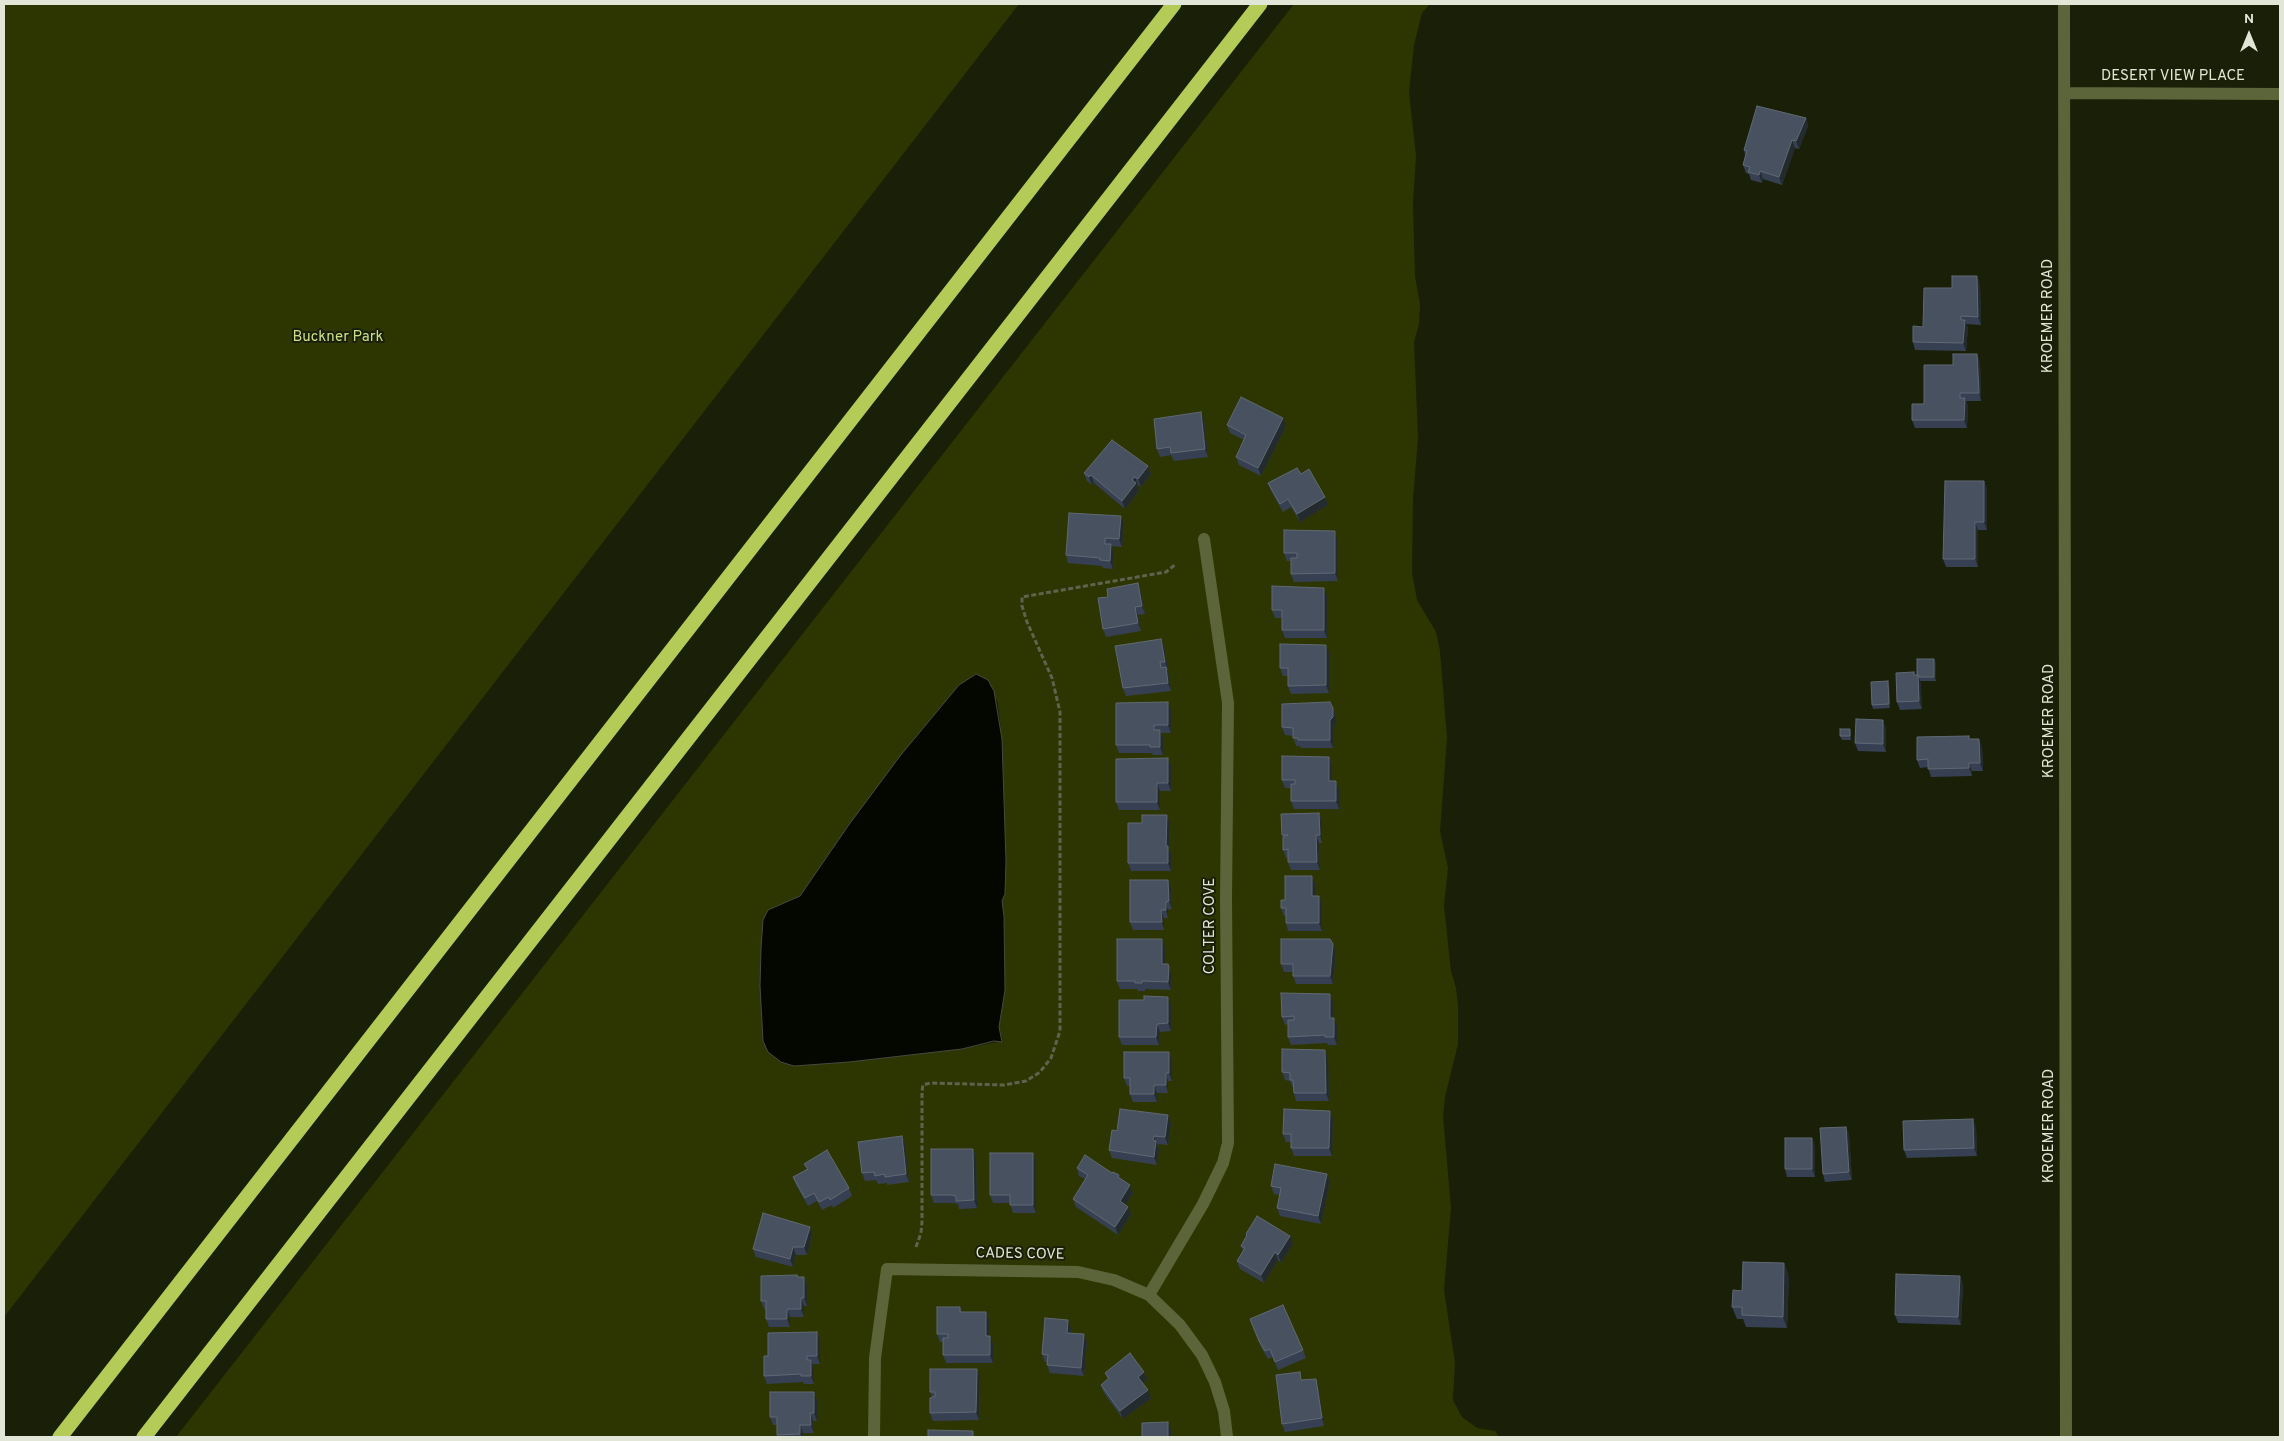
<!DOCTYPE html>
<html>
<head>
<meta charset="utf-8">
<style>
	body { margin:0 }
	#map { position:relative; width:2284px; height:1441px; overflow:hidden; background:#1a1f08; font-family:Overpass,sans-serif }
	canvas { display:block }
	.frame { position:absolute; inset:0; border:5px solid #e1e6d7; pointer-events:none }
	.north { position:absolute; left:2224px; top:10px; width:50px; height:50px; -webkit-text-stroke:4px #1a1f08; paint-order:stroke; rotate:0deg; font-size:14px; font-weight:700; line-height:20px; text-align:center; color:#e1e6d7 }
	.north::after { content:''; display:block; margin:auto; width:18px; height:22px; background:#e1e6d7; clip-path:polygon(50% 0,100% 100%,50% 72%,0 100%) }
</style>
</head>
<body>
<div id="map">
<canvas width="2284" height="1441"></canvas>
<div class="frame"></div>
<div class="north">N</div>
</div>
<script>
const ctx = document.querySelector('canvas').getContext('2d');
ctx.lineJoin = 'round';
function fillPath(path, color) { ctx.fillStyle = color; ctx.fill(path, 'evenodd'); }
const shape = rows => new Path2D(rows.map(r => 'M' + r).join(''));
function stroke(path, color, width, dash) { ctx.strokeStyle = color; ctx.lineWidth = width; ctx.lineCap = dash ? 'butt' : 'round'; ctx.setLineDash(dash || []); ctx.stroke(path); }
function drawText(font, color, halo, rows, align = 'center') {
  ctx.font = font + ' Overpass,sans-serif'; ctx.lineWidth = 4; ctx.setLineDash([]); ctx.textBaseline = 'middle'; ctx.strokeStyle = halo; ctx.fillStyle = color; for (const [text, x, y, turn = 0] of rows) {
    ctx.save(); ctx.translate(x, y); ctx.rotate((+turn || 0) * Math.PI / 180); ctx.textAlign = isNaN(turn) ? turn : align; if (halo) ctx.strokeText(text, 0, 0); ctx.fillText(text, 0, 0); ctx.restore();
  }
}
fillPath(shape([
	[4,4,1019,4,4,1317],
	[1294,4,1430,4,1422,13,1414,45,1409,92,1416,156,1413,202,1415,277,1420,304,1419,324,1414,342,1418,438,1413,499,1412,573,1417,600,1436,632,1440,651,1447,738,1440,831,1448,868,1444,906,1451,971,1456,988,1458,1006,1458,1044,1445,1097,1443,1116,1451,1208,1444,1290,1455,1363,1453,1400,1462,1417,1477,1428,1495,1431,1499,1437,176,1437],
	[988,680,998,703,1002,739,1006,861,1005,894,1002,901,1004,916,1005,990,999,1028,1003,1041,962,1049,849,1062,794,1066,760,986,763,920,768,910,800,896,848,826]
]), '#2d3600');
const water = shape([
	[976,674,988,680,994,691,1002,739,1006,861,1005,894,1002,901,1004,916,1005,990,999,1027,1002,1042,994,1041,962,1049,849,1062,794,1066,781,1062,768,1052,763,1041,760,986,761,948,763,920,768,910,800,896,848,826,900,756,959,685,976,674]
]);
fillPath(water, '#040700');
stroke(water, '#464a40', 1);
stroke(shape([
	[916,1247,921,1233,922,1222,922,1091,923,1085,930,1083,1004,1085,1026,1081,1040,1072,1051,1058,1060,1031,1060,712,1052,678,1027,622,1022,606,1022,597,1166,572,1176,564]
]), '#5e634f', 3, [5, 2.5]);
stroke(shape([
	[2064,4,2066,1437],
	[2065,93,2280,94],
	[1149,1295,1203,1204,1223,1163,1228,1143,1226,898,1228,703,1204,539],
	[874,1437,875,1358,887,1269,1078,1272,1114,1280,1149,1295,1180,1325,1202,1355,1215,1382,1224,1411,1227,1437]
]), '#5b6539', 12);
stroke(shape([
	[60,1437,1174,4],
	[144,1437,1260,4]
]), '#b4cc57', 15);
fillPath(shape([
	[1806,118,1808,126,1799,149,1795,148,1782,185,1763,179,1762,183,1751,180,1749,174,1746,173,1743,165,1745,155,1744,150],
	[1980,284,1981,325,1966,324,1968,328,1966,351,1915,350,1913,342,1952,288],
	[1977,354,1980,362,1981,401,1966,401,1968,406,1967,428,1915,428,1912,420,1953,365],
	[1204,420,1208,457,1174,461,1171,455,1160,457,1157,449],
	[1227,425,1286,426,1261,476,1239,465,1236,457,1244,440,1230,433],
	[1148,466,1151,474,1141,487,1138,485,1137,486,1139,491,1125,509,1094,483,1092,485,1087,481,1084,473],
	[1301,474,1325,497,1328,505,1300,522,1291,507,1283,512,1271,491,1268,483],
	[1984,481,1987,489,1987,530,1978,530,1978,567,1946,567,1943,559],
	[1124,524,1122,547,1112,546,1114,552,1113,569,1103,568,1102,566,1068,563,1066,555],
	[1337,539,1338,581,1294,582,1291,574,1291,561,1287,561,1284,553],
	[1141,591,1145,614,1138,615,1141,631,1106,637,1103,629],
	[1327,596,1327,638,1285,638,1282,630,1282,618,1275,618,1272,610],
	[1161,639,1164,647,1168,670,1167,670,1169,675,1171,691,1126,696,1123,688],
	[1329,653,1329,693,1291,694,1288,686,1288,676,1283,676,1280,668],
	[1934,659,1936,663,1936,681,1920,681,1922,709,1900,710,1897,702,1914,672,1915,675,1917,675],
	[1889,685,1890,708,1873,709,1872,705],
	[1333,708,1336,716,1336,725,1333,728,1333,748,1301,748,1300,746,1296,746,1293,736,1285,735,1282,727],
	[1171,710,1171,733,1161,733,1163,738,1163,755,1153,755,1152,753,1119,753,1116,745],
	[1886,728,1886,752,1858,751,1855,743],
	[1851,733,1851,740,1842,740,1840,736],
	[1970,739,1982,747,1983,771,1972,771,1972,776,1931,777,1928,767,1920,768,1917,760],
	[1329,757,1332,765,1332,781,1336,781,1339,789,1339,809,1294,809,1291,801,1291,788,1285,788,1282,780],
	[1168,758,1171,766,1171,791,1160,791,1160,810,1119,810,1116,802],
	[1319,813,1322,821,1322,843,1319,843,1320,870,1291,870,1288,862,1288,857,1286,858,1283,850,1283,839,1282,835],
	[1170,823,1169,848,1171,854,1171,871,1131,871,1128,863],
	[1312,876,1315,884,1315,896,1322,904,1322,931,1288,931,1286,923,1286,916,1284,916,1281,908,1285,900],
	[1168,880,1171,888,1172,909,1168,910,1168,918,1164,918,1164,930,1133,930,1130,922],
	[1162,939,1165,947,1165,964,1172,975,1171,990,1145,989,1145,991,1138,991,1137,989,1120,989,1117,981],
	[1333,944,1336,952,1333,984,1296,984,1293,976,1293,972,1284,972,1281,964],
	[1330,994,1333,1002,1333,1018,1337,1026,1337,1045,1328,1045,1327,1043,1291,1045,1288,1037,1288,1024,1285,1025,1282,1017],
	[1171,1005,1171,1031,1160,1032,1159,1045,1122,1045,1119,1037],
	[1169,1052,1172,1060,1172,1081,1168,1081,1168,1093,1157,1093,1157,1102,1133,1102,1130,1094,1130,1086,1127,1086,1124,1078],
	[1328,1058,1329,1101,1296,1101,1294,1093,1293,1088,1290,1081,1285,1080,1282,1072],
	[1330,1111,1333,1119,1332,1156,1294,1156,1291,1148,1291,1142,1286,1142,1283,1134],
	[1171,1123,1168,1145,1158,1144,1159,1149,1157,1165,1112,1158,1109,1150,1117,1131],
	[1846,1127,1849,1135,1852,1180,1825,1182,1823,1174],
	[1976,1127,1977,1156,1907,1158,1904,1150],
	[902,1136,905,1144,909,1182,887,1185,887,1183,878,1184,876,1180,865,1181,862,1173],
	[1815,1146,1815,1177,1787,1177,1785,1169],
	[973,1149,976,1157,977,1208,962,1209,959,1209,958,1204,953,1203,934,1203,931,1195],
	[1036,1161,1036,1213,1013,1213,1010,1203,993,1203,990,1195],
	[804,1164,849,1188,852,1196,833,1208,832,1205,822,1210,817,1201,808,1206,796,1185,793,1177,807,1169],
	[1077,1168,1120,1178,1133,1193,1125,1205,1131,1215,1118,1235,1076,1207,1073,1199,1085,1179,1079,1176],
	[1327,1174,1330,1182,1321,1224,1280,1216,1277,1208,1280,1195,1274,1194,1271,1186],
	[1246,1234,1293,1244,1281,1263,1278,1260,1264,1283,1240,1269,1237,1261,1243,1251,1241,1246,1247,1236],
	[812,1235,807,1255,796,1255,793,1267,756,1257,753,1249],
	[797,1275,798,1277,804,1277,807,1285,807,1306,804,1306,804,1317,790,1317,790,1327,769,1327,766,1319,766,1309,764,1309,761,1301],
	[1789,1275,1787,1328,1746,1327,1743,1319,1737,1319,1732,1307,1742,1291],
	[1963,1284,1961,1325,1898,1323,1895,1315],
	[960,1307,962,1312,986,1312,989,1320,989,1336,990,1336,993,1344,993,1363,946,1363,943,1355,943,1342,940,1342,937,1334],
	[1250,1319,1303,1350,1306,1358,1278,1370,1273,1357,1268,1359,1262,1349],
	[1068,1320,1071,1328,1071,1333,1087,1342,1084,1376,1050,1373,1047,1365,1047,1362,1045,1362,1042,1354],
	[817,1332,820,1340,820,1364,812,1364,814,1368,814,1384,804,1384,803,1382,767,1384,764,1376,768,1356],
	[1144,1372,1147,1380,1143,1383,1151,1398,1123,1419,1104,1393,1101,1385,1108,1380,1105,1373],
	[980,1377,979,1420,933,1421,930,1413,932,1397,930,1392],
	[1318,1387,1324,1426,1285,1432,1282,1424],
	[814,1392,817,1400,817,1421,813,1421,814,1433,803,1433,803,1437,778,1437,777,1435,777,1425,773,1425,770,1417]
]), '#364052');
fillPath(shape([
	[1806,118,1808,126,1799,149,1796,141],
	[1792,140,1795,148,1782,185,1779,177],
	[1760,171,1763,179,1762,183,1759,175],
	[1977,276,1980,284,1981,325,1978,317],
	[1965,320,1968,328,1966,351,1963,343],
	[1977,354,1980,362,1981,401,1979,393],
	[1965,398,1968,406,1967,428,1964,420],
	[1201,412,1204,420,1208,457,1205,449],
	[1283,418,1286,426,1261,476,1258,468],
	[1148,466,1151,474,1141,487,1138,479],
	[1091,475,1094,483,1092,485,1089,477],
	[1135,477,1138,485,1137,486,1139,491,1125,509,1122,501,1132,480],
	[1984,481,1987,489,1987,530,1984,522],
	[1325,497,1328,505,1300,522,1297,514],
	[1121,516,1124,524,1122,547,1119,539],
	[1975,522,1978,530,1978,567,1975,559],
	[1335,531,1337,539,1338,581,1335,573],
	[1111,544,1114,552,1113,569,1110,561],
	[1138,583,1141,591,1145,614,1142,606],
	[1324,588,1327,596,1327,638,1324,630],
	[1135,607,1138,615,1141,631,1138,623],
	[1161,639,1164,647,1168,670,1165,662],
	[1326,645,1329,653,1329,693,1326,685],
	[1934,659,1936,663,1936,681,1934,677],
	[1166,667,1169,675,1171,691,1168,683],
	[1918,675,1921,683,1922,709,1919,701],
	[1888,681,1889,685,1890,708,1889,704],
	[1168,702,1171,710,1171,733,1168,725],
	[1333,708,1336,716,1336,725,1333,728,1333,748,1330,740,1330,720],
	[1883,720,1886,728,1886,752,1883,744],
	[1850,729,1851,733,1851,740,1850,736],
	[1160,730,1163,738,1163,755,1160,747],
	[1979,739,1982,747,1983,771,1980,763],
	[1329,757,1332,765,1332,789,1329,781],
	[1168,758,1171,766,1171,791,1168,783],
	[1969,763,1972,771,1972,776,1969,768],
	[1336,781,1339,789,1339,809,1336,801],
	[1157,783,1160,791,1160,810,1157,802],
	[1319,813,1322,821,1322,843,1320,835],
	[1167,815,1170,823,1169,848,1171,854,1171,871,1168,863,1166,846],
	[1316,835,1319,843,1320,870,1317,862],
	[1312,876,1315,884,1315,904,1312,896],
	[1168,880,1171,888,1172,909,1169,901],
	[1319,896,1322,904,1322,931,1319,923],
	[1166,902,1168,910,1168,918,1166,910],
	[1161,910,1164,918,1164,930,1162,922],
	[1162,939,1165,947,1165,972,1162,964],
	[1333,944,1336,952,1333,984,1330,976],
	[1169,967,1172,975,1171,990,1168,982],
	[1330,994,1333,1002,1333,1026,1330,1018],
	[1168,997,1171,1005,1171,1031,1168,1023],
	[1334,1018,1337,1026,1337,1045,1334,1037],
	[1157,1024,1160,1032,1159,1045,1156,1037],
	[1325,1050,1328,1058,1329,1101,1326,1093],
	[1169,1052,1172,1060,1172,1081,1169,1073],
	[1166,1073,1168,1081,1168,1093,1166,1085],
	[1154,1085,1157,1093,1157,1102,1154,1094],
	[1330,1111,1333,1119,1332,1156,1329,1148],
	[1168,1115,1171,1123,1168,1145,1165,1137],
	[1973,1119,1976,1127,1977,1156,1974,1148],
	[1846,1127,1849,1135,1852,1180,1849,1172],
	[902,1136,905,1144,909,1182,906,1174],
	[1154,1136,1159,1149,1157,1165,1154,1157,1153,1140],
	[1812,1138,1815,1146,1815,1177,1812,1169],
	[973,1149,976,1157,977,1208,974,1200],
	[1033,1153,1036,1161,1036,1213,1033,1205],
	[1327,1174,1330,1182,1321,1224,1318,1216],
	[1130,1185,1133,1193,1123,1209,1120,1201],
	[1128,1207,1131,1215,1118,1235,1115,1227],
	[810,1227,812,1235,807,1255,804,1247],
	[1290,1236,1293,1244,1281,1263,1278,1255],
	[793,1247,796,1255,793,1267,790,1259],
	[1275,1252,1278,1260,1264,1283,1261,1275],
	[1784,1263,1789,1275,1787,1328,1783,1317],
	[1960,1276,1963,1284,1961,1325,1958,1317],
	[804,1277,807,1285,807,1306,804,1298],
	[801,1298,804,1306,804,1317,801,1309],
	[787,1309,790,1317,790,1327,787,1319],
	[986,1312,989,1320,989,1344,986,1336],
	[1068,1320,1071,1328,1070,1341,1067,1333],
	[817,1332,820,1340,820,1364,817,1356],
	[1084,1334,1087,1342,1084,1376,1081,1368],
	[990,1336,993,1344,993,1363,990,1355],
	[811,1360,814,1368,814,1384,811,1376],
	[977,1369,980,1377,979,1420,976,1412],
	[1144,1372,1147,1380,1141,1385,1138,1377],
	[1316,1379,1318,1387,1324,1426,1322,1418],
	[1148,1390,1151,1398,1123,1419,1120,1411],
	[814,1392,817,1400,817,1421,814,1413],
	[810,1413,813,1421,814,1433,811,1425],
	[1168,1422,1171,1430,1171,1437,1168,1437],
	[800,1425,803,1433,803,1437,802,1437,800,1434]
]), '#232b2e');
const building = shape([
	[1757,106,1806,118,1796,141,1792,140,1779,177,1760,171,1759,175,1748,172,1750,167,1743,165,1747,151,1744,150,1757,106],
	[1952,276,1977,276,1978,317,1961,316,1961,320,1965,320,1963,343,1913,342,1913,326,1923,327,1924,288,1952,288,1952,276],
	[1953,354,1977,354,1979,393,1960,393,1960,398,1965,398,1964,420,1912,420,1912,404,1924,404,1924,365,1953,365,1953,354],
	[1241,397,1283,418,1258,468,1236,457,1246,435,1227,425,1241,397],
	[1201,412,1205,449,1171,453,1170,447,1157,449,1154,419,1201,412],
	[1112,440,1148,466,1138,479,1135,477,1132,480,1136,483,1122,501,1091,475,1089,477,1084,473,1112,440],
	[1297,468,1301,474,1309,469,1325,497,1297,514,1288,499,1280,504,1268,483,1297,468],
	[1945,481,1984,481,1984,522,1975,522,1975,559,1943,559,1945,481],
	[1069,513,1121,516,1119,539,1105,538,1105,544,1111,544,1110,561,1100,560,1100,558,1066,555,1069,513],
	[1284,530,1335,531,1335,573,1291,574,1291,558,1297,558,1297,553,1284,553,1284,530],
	[1138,583,1142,606,1135,607,1138,623,1103,629,1098,598,1108,597,1107,589,1138,583],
	[1272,586,1324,588,1324,630,1282,630,1282,610,1272,610,1272,586],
	[1161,639,1165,662,1160,662,1161,668,1166,667,1168,683,1123,688,1115,646,1161,639],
	[1280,644,1326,645,1326,685,1288,686,1288,668,1280,668,1280,644],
	[1917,659,1934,659,1934,677,1919,677,1918,675,1917,675,1917,659],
	[1914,672,1914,675,1918,675,1919,701,1897,702,1896,673,1914,672],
	[1888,681,1889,704,1872,705,1871,682,1888,681],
	[1168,702,1168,725,1154,725,1154,730,1160,730,1160,747,1150,747,1150,745,1116,745,1116,703,1168,702],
	[1330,702,1333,708,1333,717,1330,720,1330,740,1298,740,1298,738,1293,738,1293,728,1282,727,1282,704,1330,702],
	[1856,719,1883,720,1883,744,1855,743,1856,719],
	[1840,729,1850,729,1850,736,1840,736,1840,729],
	[1969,736,1969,739,1979,739,1980,763,1969,763,1969,768,1928,769,1928,759,1917,760,1917,737,1969,736],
	[1282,756,1329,757,1329,781,1336,781,1336,801,1291,801,1291,784,1295,784,1295,780,1282,780,1282,756],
	[1168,758,1168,783,1157,783,1157,802,1116,802,1116,759,1168,758],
	[1319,813,1320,835,1316,835,1317,862,1288,862,1288,849,1283,850,1283,837,1288,835,1282,835,1281,814,1319,813],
	[1142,815,1167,815,1166,846,1168,846,1168,863,1128,863,1128,823,1142,823,1142,815],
	[1285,876,1312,876,1312,896,1319,896,1319,923,1286,923,1286,908,1281,908,1281,900,1285,900,1285,876],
	[1130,880,1168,880,1169,901,1166,902,1166,910,1161,910,1162,922,1130,922,1130,880],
	[1117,939,1162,939,1162,964,1168,964,1169,967,1168,982,1142,981,1142,983,1135,983,1135,981,1117,981,1117,939],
	[1281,939,1330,939,1333,944,1330,976,1293,976,1293,964,1281,964,1281,939],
	[1281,993,1330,994,1330,1018,1334,1018,1334,1037,1325,1037,1325,1035,1288,1037,1288,1020,1294,1020,1294,1016,1282,1017,1281,993],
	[1144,996,1168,997,1168,1023,1157,1024,1156,1037,1119,1037,1119,1000,1144,1000,1144,996],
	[1282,1049,1325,1050,1326,1093,1294,1093,1293,1080,1290,1080,1290,1073,1282,1072,1282,1049],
	[1124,1052,1169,1052,1169,1073,1166,1073,1166,1085,1154,1085,1154,1094,1130,1094,1130,1078,1124,1078,1124,1052],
	[1120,1109,1168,1115,1165,1137,1154,1136,1153,1140,1156,1141,1154,1157,1109,1150,1112,1130,1117,1131,1120,1109],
	[1284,1109,1330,1111,1329,1148,1291,1148,1291,1134,1283,1134,1284,1109],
	[1973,1119,1974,1148,1904,1150,1903,1121,1973,1119],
	[1846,1127,1849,1172,1823,1174,1820,1128,1846,1127],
	[902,1136,906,1174,885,1177,884,1174,875,1176,874,1172,862,1173,858,1142,902,1136],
	[1785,1138,1812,1138,1812,1169,1785,1169,1785,1138],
	[931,1149,973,1149,974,1200,959,1201,956,1201,956,1196,951,1195,931,1195,931,1149],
	[827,1150,849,1188,830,1200,829,1197,819,1202,814,1193,805,1198,793,1177,808,1169,804,1164,827,1150],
	[990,1153,1033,1153,1033,1205,1010,1205,1010,1195,990,1195,990,1153],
	[1085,1155,1112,1173,1113,1172,1119,1175,1118,1177,1130,1185,1120,1201,1128,1207,1115,1227,1073,1199,1088,1175,1077,1168,1085,1155],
	[1275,1164,1327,1174,1318,1216,1277,1208,1281,1188,1271,1186,1275,1164],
	[763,1213,810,1227,804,1247,793,1247,790,1259,753,1249,763,1213],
	[1257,1216,1290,1236,1278,1255,1275,1252,1261,1275,1237,1261,1245,1248,1241,1246,1247,1235,1246,1234,1257,1216],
	[1743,1262,1784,1263,1783,1317,1742,1315,1742,1307,1732,1307,1733,1290,1742,1291,1743,1262],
	[1896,1274,1960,1276,1958,1317,1895,1315,1896,1274],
	[797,1275,797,1277,804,1277,804,1298,801,1298,801,1309,787,1309,787,1319,766,1319,766,1301,761,1301,761,1276,797,1275],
	[1283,1305,1303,1350,1275,1362,1270,1349,1265,1351,1259,1341,1250,1319,1283,1305],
	[937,1307,960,1307,960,1312,986,1312,986,1336,990,1336,990,1355,943,1355,943,1338,948,1338,948,1334,937,1334,937,1307],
	[1045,1318,1068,1320,1067,1333,1084,1334,1081,1368,1047,1365,1048,1355,1042,1354,1045,1318],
	[817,1332,817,1356,807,1356,807,1360,811,1360,811,1376,801,1376,801,1374,764,1376,764,1356,768,1356,768,1333,817,1332],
	[1130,1353,1144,1372,1138,1377,1148,1390,1120,1411,1101,1385,1109,1378,1105,1373,1130,1353],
	[930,1369,977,1369,976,1412,930,1413,930,1398,935,1396,935,1392,930,1392,930,1369],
	[1300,1372,1301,1380,1316,1379,1322,1418,1282,1424,1276,1375,1300,1372],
	[770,1392,814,1392,814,1413,810,1413,811,1425,800,1425,800,1434,777,1435,777,1417,770,1417,770,1392],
	[1168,1422,1168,1437,1142,1437,1142,1423,1168,1422],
	[928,1430,973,1431,973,1437,928,1437,928,1430]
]);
fillPath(building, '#485160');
stroke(building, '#606973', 1);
drawText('15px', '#e1e6d7', '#1a1f08', [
	["DESERT VIEW PLACE",2173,77],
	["KROEMER ROAD",2049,316,-90],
	["KROEMER ROAD",2050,721,-90],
	["COLTER COVE",1211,926,-90],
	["KROEMER ROAD",2050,1126,-90],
	["CADES COVE",1020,1255,1]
]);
drawText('15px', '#cbdf87', '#1a1f08', [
	["Buckner Park",338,338]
]);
</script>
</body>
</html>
